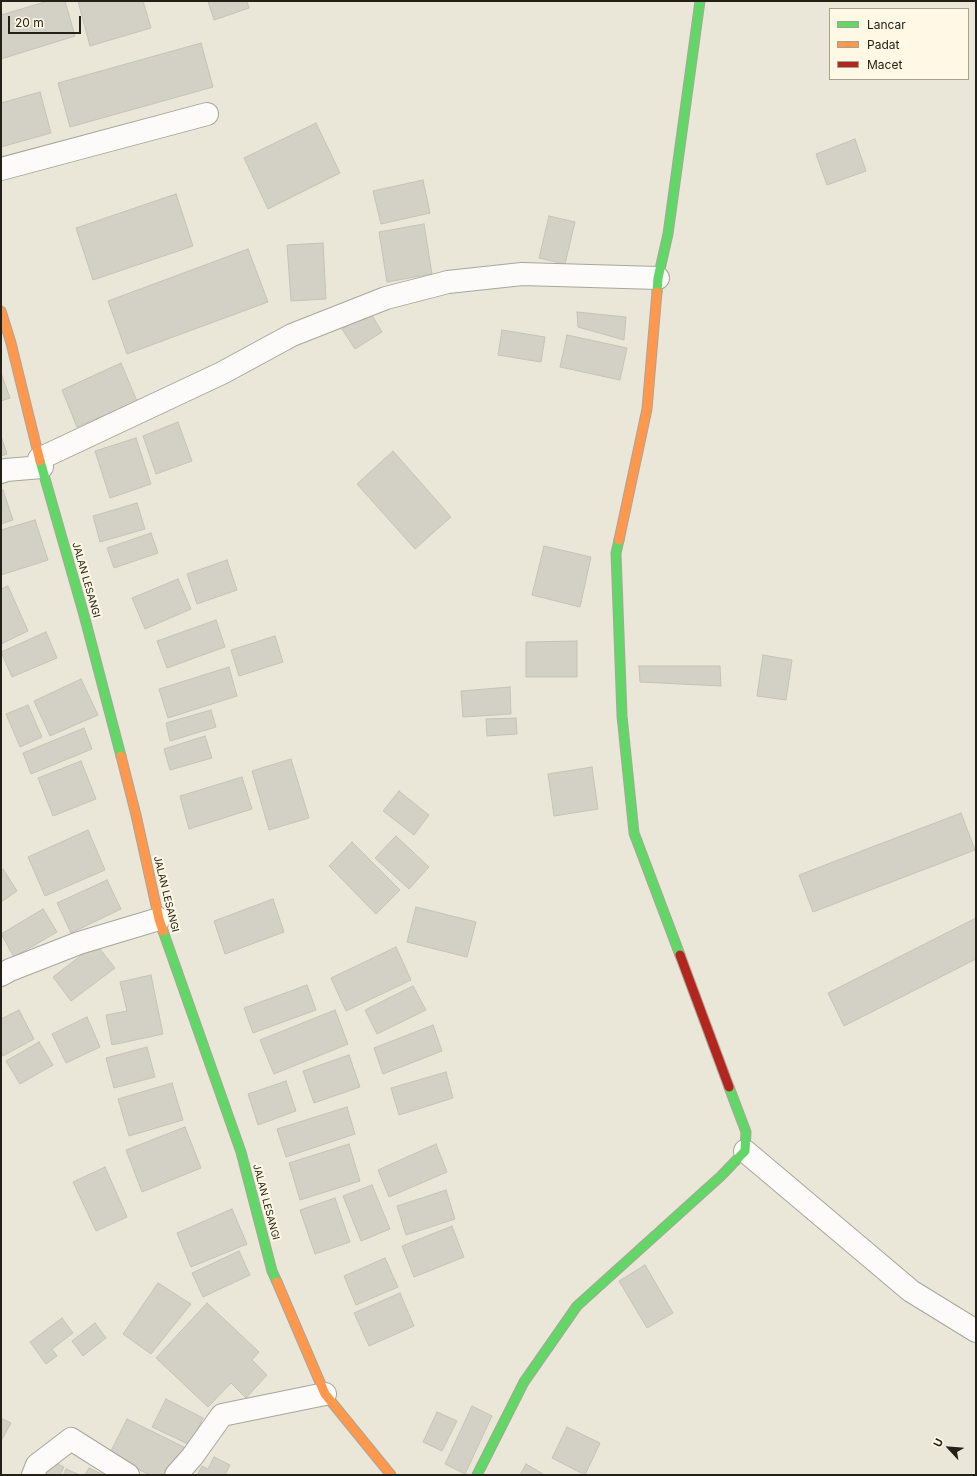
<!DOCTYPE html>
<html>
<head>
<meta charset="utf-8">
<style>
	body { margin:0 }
	#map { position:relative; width:977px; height:1476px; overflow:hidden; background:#eae7d9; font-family:Inter,sans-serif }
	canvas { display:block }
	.frame { position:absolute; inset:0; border:2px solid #232117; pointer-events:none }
	.legend { position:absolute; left:829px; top:8px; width:140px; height:72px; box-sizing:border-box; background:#fef8e4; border:1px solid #a6a292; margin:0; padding:5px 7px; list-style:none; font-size:12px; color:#232117 }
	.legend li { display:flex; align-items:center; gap:8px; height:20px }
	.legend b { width:20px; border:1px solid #a6a292 }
	.north { position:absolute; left:929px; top:1428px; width:40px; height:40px; -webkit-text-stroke:3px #fef8e4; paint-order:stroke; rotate:296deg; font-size:11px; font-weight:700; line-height:16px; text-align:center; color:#232117 }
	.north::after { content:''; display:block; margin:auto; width:14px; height:18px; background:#232117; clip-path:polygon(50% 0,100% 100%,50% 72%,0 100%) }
	.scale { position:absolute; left:8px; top:16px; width:73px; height:18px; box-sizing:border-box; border:2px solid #232117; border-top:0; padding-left:5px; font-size:12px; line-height:14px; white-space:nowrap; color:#232117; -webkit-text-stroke:3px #fef8e4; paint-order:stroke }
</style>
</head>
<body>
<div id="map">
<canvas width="977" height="1476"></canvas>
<div class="frame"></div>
<ul class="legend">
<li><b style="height:5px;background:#63d668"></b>Lancar</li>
<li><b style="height:5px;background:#ff974d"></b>Padat</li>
<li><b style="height:5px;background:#b3261e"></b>Macet</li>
</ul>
<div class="north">U</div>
<div class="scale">20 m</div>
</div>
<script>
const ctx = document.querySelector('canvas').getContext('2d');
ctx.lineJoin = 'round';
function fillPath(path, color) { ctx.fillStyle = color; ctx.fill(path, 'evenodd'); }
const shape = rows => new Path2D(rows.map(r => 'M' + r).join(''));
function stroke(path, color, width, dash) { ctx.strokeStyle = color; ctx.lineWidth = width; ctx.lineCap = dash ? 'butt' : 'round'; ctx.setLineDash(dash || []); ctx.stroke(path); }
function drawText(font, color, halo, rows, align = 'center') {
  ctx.font = font + ' Inter,sans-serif'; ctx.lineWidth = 4; ctx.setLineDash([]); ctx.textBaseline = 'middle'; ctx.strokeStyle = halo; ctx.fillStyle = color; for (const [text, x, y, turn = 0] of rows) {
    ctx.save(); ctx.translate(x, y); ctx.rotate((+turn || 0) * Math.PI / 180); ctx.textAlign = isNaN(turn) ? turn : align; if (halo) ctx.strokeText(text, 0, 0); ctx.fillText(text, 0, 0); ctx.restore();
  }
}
const building = shape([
	[48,1,65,1,75,36,1,59,1,15,48,1],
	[78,1,143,1,151,28,90,46,78,1],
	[208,1,247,1,249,8,214,20,208,1],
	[201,43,213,87,70,127,58,83,201,43],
	[40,92,51,133,1,147,1,103,40,92],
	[316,123,340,173,268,209,244,158,316,123],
	[855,139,866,171,827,185,816,154,855,139],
	[423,180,430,213,381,224,373,191,423,180],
	[176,194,193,246,93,280,76,228,176,194],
	[549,216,575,222,565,264,539,258,549,216],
	[424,224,432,274,387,282,379,232,424,224],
	[323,243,326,299,291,301,287,245,323,243],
	[248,249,268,302,127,354,108,301,248,249],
	[370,312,382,332,355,349,342,329,370,312],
	[577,312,626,317,624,340,578,327,577,312],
	[502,330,545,337,541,362,498,355,502,330],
	[567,335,627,348,620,380,560,367,567,335],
	[121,363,137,401,77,427,62,390,121,363],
	[1,373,10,398,1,401,1,373],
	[178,422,192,461,156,474,143,436,178,422],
	[1,436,7,454,1,456,1,436],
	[136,438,151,484,110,498,95,451,136,438],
	[393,451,451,517,415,549,357,484,393,451],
	[3,490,13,520,1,524,1,491,3,490],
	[137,503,145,529,100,542,93,516,137,503],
	[35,520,48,560,1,575,1,530,35,520],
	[151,533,158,553,114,568,107,548,151,533],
	[544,546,591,557,580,607,532,595,544,546],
	[227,560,237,590,197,604,187,574,227,560],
	[178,579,191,609,145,629,132,598,178,579],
	[8,586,28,631,1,644,1,589,8,586],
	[216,620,225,647,167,668,157,641,216,620],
	[46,632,57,658,12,677,1,652,46,632],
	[275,636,283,662,239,676,231,650,275,636],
	[577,641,577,677,526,677,526,642,577,641],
	[763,655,792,660,786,700,757,696,763,655],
	[639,666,720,666,721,686,640,682,639,666],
	[229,667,237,696,168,718,159,689,229,667],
	[81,679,98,715,50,736,34,701,81,679],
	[510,687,511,714,463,717,461,691,510,687],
	[28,705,42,737,20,747,6,714,28,705],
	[211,710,216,727,170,741,166,723,211,710],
	[516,718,517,734,487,736,486,719,516,718],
	[84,728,92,749,31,774,23,753,84,728],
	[205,736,212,758,170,770,164,749,205,736],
	[291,759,309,818,269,830,252,771,291,759],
	[81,761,96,799,53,816,38,778,81,761],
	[592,767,598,809,554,816,548,774,592,767],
	[242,777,252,809,189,829,180,796,242,777],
	[399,791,429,815,414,835,383,811,399,791],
	[961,813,975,850,813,912,799,875,961,813],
	[88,830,105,870,45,896,28,857,88,830],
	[396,836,429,867,409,889,375,858,396,836],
	[352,842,400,890,376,914,329,866,352,842],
	[3,869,17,891,1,902,1,871,3,869],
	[107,880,121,909,71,933,57,903,107,880],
	[273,899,284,932,225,954,214,921,273,899],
	[416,907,476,922,467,957,407,942,416,907],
	[43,909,57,932,14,957,1,934,43,909],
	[976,918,976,959,844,1026,828,993,976,918],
	[96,944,115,968,71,1001,53,977,96,944],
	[396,947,411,980,346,1011,331,978,396,947],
	[151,975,163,1034,112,1045,106,1015,127,1011,120,982,151,975],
	[307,985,316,1010,253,1033,244,1008,307,985],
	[413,986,426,1010,377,1034,365,1010,413,986],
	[19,1010,34,1039,3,1056,1,1052,1,1019,19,1010],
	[335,1010,348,1044,274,1074,260,1040,335,1010],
	[87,1017,100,1047,66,1063,52,1034,87,1017],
	[433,1025,442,1051,383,1074,374,1048,433,1025],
	[39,1042,53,1065,20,1084,6,1061,39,1042],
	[147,1047,155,1077,114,1088,106,1058,147,1047],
	[349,1055,360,1087,314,1103,303,1071,349,1055],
	[446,1072,453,1098,399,1115,391,1088,446,1072],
	[286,1081,296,1111,258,1125,248,1094,286,1081],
	[172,1083,183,1120,129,1136,118,1099,172,1083],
	[347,1107,355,1134,286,1157,277,1129,347,1107],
	[185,1127,201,1168,142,1192,126,1150,185,1127],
	[349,1144,360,1181,300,1200,289,1163,349,1144],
	[436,1144,447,1172,389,1197,378,1170,436,1144],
	[105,1167,127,1217,96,1231,73,1182,105,1167],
	[372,1185,390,1229,361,1241,343,1196,372,1185],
	[446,1190,455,1219,406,1235,397,1206,446,1190],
	[335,1198,350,1242,315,1254,300,1210,335,1198],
	[232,1209,247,1244,191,1267,177,1233,232,1209],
	[452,1226,464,1257,414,1277,402,1246,452,1226],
	[239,1251,250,1275,203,1297,192,1273,239,1251],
	[385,1258,398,1287,356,1305,344,1276,385,1258],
	[645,1265,673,1313,647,1328,619,1281,645,1265],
	[158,1283,191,1304,151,1354,123,1334,158,1283],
	[400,1293,414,1326,369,1346,354,1313,400,1293],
	[207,1303,259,1352,252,1360,267,1375,246,1398,231,1383,208,1407,156,1358,207,1303],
	[62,1318,73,1333,52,1349,57,1356,46,1364,30,1342,62,1318],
	[95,1323,106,1338,83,1356,72,1341,95,1323],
	[166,1399,203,1418,190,1445,152,1427,166,1399],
	[472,1406,492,1416,465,1474,445,1464,472,1406],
	[437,1412,457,1421,442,1451,423,1442,437,1412],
	[1,1418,11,1423,1,1441,1,1418],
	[127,1419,184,1447,170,1475,150,1475,109,1455,127,1419],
	[567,1427,600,1443,585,1475,552,1458,567,1427],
	[214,1457,230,1465,225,1475,197,1475,202,1466,208,1469,214,1457],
	[50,1460,64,1467,60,1475,43,1475,50,1460],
	[526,1464,543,1474,543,1475,520,1475,526,1464],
	[89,1468,104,1475,85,1475,89,1468],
	[66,1469,80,1475,63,1475,66,1469]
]);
fillPath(building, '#d3d0c5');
stroke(building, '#c5c2b7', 1);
const street = shape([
	[1,169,207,114],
	[39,459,222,373,292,335,386,298,448,282,522,274,658,278],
	[1,472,6,470,42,467],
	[1,975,10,970,79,943,159,919],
	[745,1151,911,1291,976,1331],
	[33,1475,37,1465,71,1439,128,1475],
	[176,1475,192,1457,222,1415,325,1394]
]);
const fast = shape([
	[657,292,658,278,668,234,700,1],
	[40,461,84,615,121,756],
	[619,540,616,553,622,716,634,833,680,955],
	[163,931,241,1152,272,1271,277,1282],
	[477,1475,524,1382,577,1306,721,1176,745,1151,746,1132,729,1087]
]);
const slow = shape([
	[1,311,11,343,40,461],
	[619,540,647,409,657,292],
	[121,756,136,815,159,919,163,931],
	[277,1282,325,1394,391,1475]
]);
const jam = shape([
	[680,955,729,1087]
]);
stroke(street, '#a8a69b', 24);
stroke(fast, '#a8a69b', 11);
stroke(slow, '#a8a69b', 11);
stroke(jam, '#a8a69b', 11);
stroke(street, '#fcfbf9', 22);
stroke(fast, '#63d668', 9);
stroke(slow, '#ff974d', 9);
stroke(jam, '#b3261e', 9);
drawText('10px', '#232117', '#fef8e4', [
	["JALAN LESANGI",86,580,74],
	["JALAN LESANGI",166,894,76],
	["JALAN LESANGI",266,1202,75]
]);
</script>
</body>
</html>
